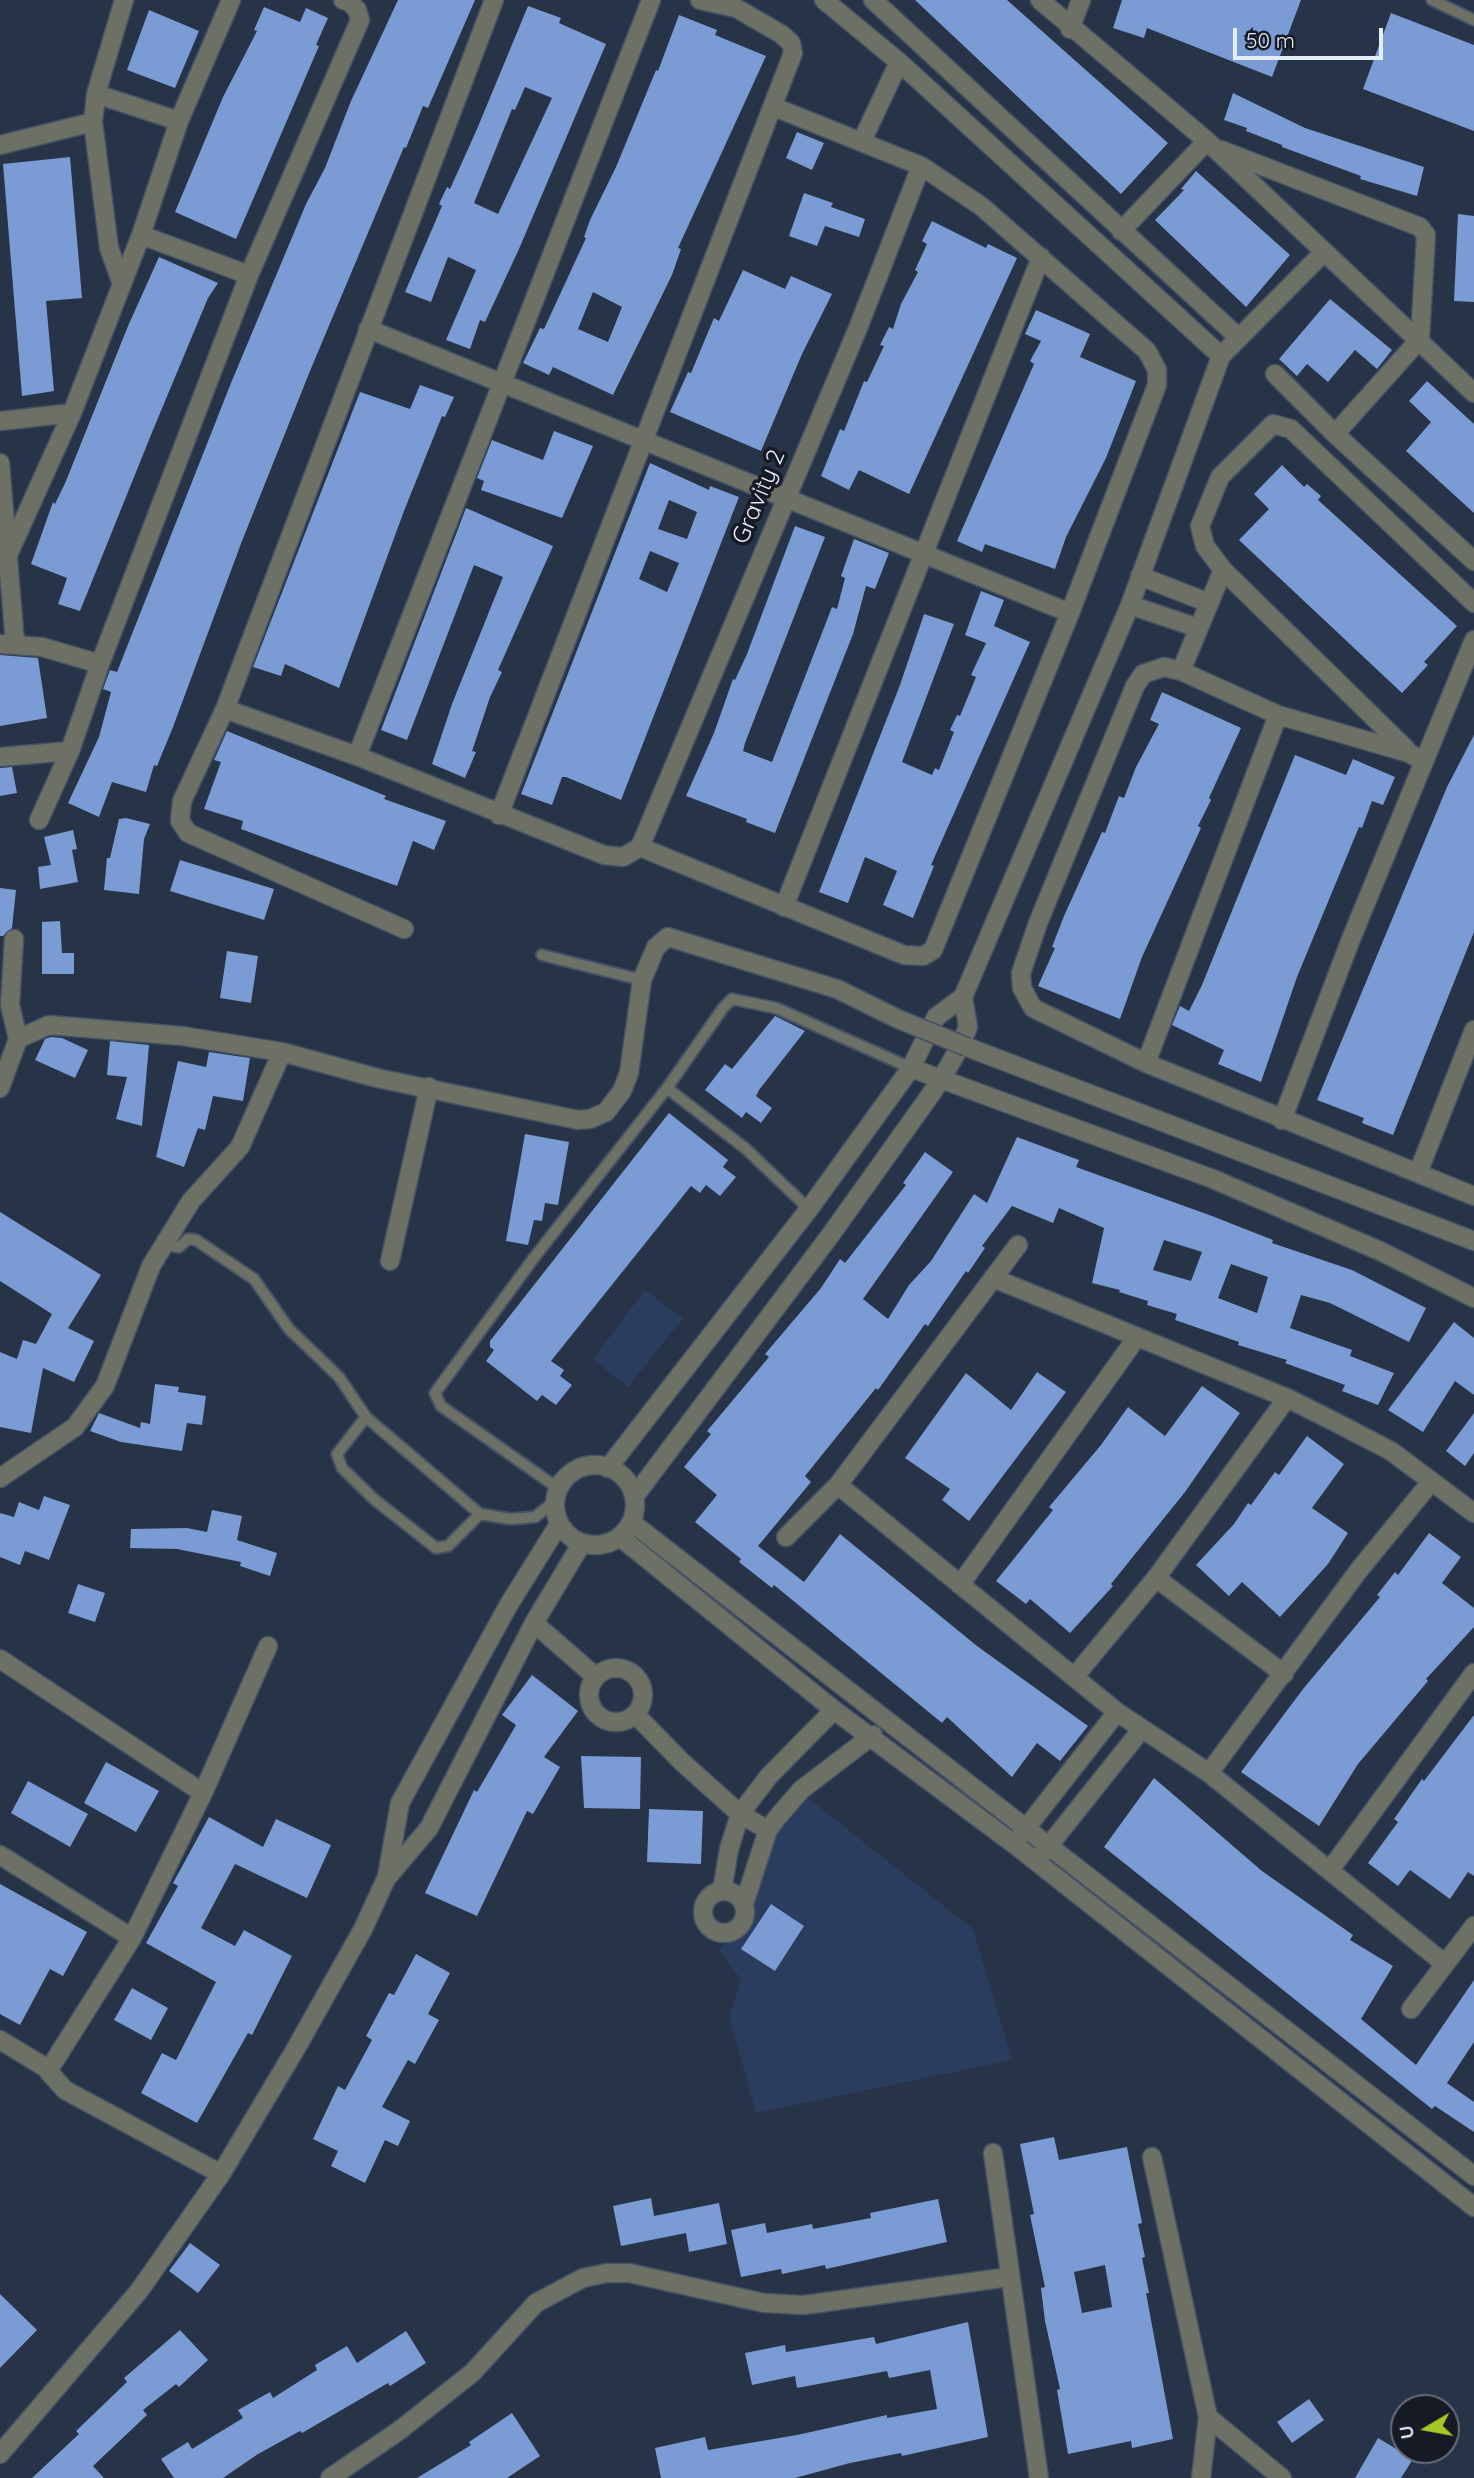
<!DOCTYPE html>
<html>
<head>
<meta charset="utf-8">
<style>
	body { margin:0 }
	#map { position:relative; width:1474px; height:2478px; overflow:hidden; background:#273347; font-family:Quicksand,sans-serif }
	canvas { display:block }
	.north { position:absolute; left:1390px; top:2394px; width:70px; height:70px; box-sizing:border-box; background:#151a24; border:2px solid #686e7a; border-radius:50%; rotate:260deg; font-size:19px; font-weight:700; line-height:28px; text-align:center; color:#e5edfa }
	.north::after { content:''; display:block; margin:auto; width:24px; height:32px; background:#a5c824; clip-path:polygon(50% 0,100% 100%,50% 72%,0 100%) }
	.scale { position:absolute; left:1233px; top:28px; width:150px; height:32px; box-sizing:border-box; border:4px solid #e5edfa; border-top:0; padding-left:9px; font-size:21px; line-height:24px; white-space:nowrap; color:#e5edfa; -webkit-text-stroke:5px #151a24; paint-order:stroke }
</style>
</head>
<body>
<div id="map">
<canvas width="1474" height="2478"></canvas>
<div class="north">U</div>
<div class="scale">50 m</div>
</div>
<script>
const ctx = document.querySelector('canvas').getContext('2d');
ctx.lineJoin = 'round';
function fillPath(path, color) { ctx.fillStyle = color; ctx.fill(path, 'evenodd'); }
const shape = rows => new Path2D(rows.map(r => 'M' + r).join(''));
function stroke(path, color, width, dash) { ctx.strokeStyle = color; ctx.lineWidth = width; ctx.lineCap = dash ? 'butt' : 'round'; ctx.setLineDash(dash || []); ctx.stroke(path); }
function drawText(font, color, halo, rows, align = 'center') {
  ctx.font = font + ' Quicksand,sans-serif'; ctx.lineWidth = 7; ctx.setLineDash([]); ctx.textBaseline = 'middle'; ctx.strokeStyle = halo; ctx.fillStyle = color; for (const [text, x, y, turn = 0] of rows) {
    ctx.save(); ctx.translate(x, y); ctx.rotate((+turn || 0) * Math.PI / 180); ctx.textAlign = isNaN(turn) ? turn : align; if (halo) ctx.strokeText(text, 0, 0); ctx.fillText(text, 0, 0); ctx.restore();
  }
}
fillPath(shape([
	[645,1290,683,1318,628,1387,593,1359],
	[794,1787,973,1929,1012,2060,756,2113,729,2016,741,1980,720,1950,758,1886]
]), '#2a3d5f');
fillPath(shape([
	[398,0,475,0,428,108,423,106,406,148,404,147,310,371,242,541,173,727,157,766,154,765,146,792,112,782,99,817,68,803,99,737,111,692,103,689,110,670,117,672,231,383,306,204,325,168,351,101],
	[915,0,1007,0,1168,143,1121,194],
	[1122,0,1301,0,1272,77,1147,28,1144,38,1113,28],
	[528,6,561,18,559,23,606,44,519,249,485,322,480,320,470,349,446,340,476,270,448,257,431,302,405,292,442,206,439,204,447,187,450,189,477,129],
	[525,87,552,98,498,214,474,203,512,109,515,110],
	[264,7,300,22,306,8,328,18,316,45,319,46,236,239,175,212,223,97,257,31,254,30],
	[149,10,199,31,175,88,127,70],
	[1391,13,1474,45,1474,131,1363,89],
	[679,15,717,30,715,35,766,56,678,248,681,249,672,275,613,395,553,367,549,375,523,363,540,328,544,329,586,238,584,237,590,220,616,167,656,70,658,71],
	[593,292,622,307,608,342,578,329],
	[1233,93,1305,128,1424,167,1417,196,1360,179,1361,176,1282,147,1282,145,1246,131,1247,128,1224,120],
	[797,132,824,143,812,170,786,158],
	[70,157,82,298,46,301,54,391,22,396,3,164],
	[1196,171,1290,255,1246,307,1155,220,1184,190,1181,189],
	[804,193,833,203,831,207,865,219,859,237,825,226,817,246,789,236],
	[1458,214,1474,216,1474,302,1454,301],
	[932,221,986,248,988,244,1017,258,909,494,859,470,849,490,821,476,840,429,844,431,864,381,867,382,884,346,880,345,889,327,893,329,901,304,918,272,915,270,927,244,922,241],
	[159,257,218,283,208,298,153,430,80,611,58,604,67,578,31,564,53,502,55,504,66,481,128,326],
	[743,270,785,289,791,276,832,294,802,354,761,451,670,412,688,372,691,373,714,318,719,321],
	[1330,299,1392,350,1377,369,1355,350,1328,382,1307,364,1297,376,1279,359],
	[1036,310,1090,334,1080,357,1136,381,1106,458,1066,537,1055,569,985,544,982,552,957,541,1034,364,1030,361,1041,341,1025,334],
	[1427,381,1474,424,1474,513,1406,451,1431,422,1409,401],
	[420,385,454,397,445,417,442,416,404,511,339,688,285,664,281,676,253,667,360,392,410,409],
	[554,431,593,446,562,518,481,490,484,481,477,478,492,440,543,460],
	[650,463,709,490,710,486,739,497,621,800,566,777,562,777,552,805,521,794],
	[669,500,697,512,687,539,658,529],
	[650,551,679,563,667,592,639,579],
	[1282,465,1304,487,1307,484,1321,496,1318,500,1457,626,1424,662,1428,665,1402,693,1239,540,1269,509,1254,494],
	[466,508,553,546,498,670,502,672,490,697,472,751,476,752,465,778,432,764,452,704,503,577,474,565,407,740,381,730],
	[795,526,825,537,745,743,743,751,772,762,832,607,837,609,845,578,841,576,854,539,889,553,875,589,866,586,853,634,775,833,746,822,747,819,686,796,714,733,733,679,735,680,747,654],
	[981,591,1004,600,994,626,1030,642,931,865,934,866,913,918,883,905,897,871,865,857,848,903,819,892,900,685,924,614,954,624,902,762,932,775,935,768,939,770,954,732,950,730,957,715,960,716,976,677,971,675,986,643,965,635],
	[0,655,38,658,47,718,0,726],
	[1162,692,1241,728,1209,798,1211,800,1198,826,1201,828,1142,957,1120,1019,1038,986,1055,948,1052,947,1064,916,1102,832,1105,833,1119,796,1124,798,1136,767,1159,724,1150,720],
	[227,731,386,796,384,799,446,821,434,850,413,841,397,886,241,829,243,821,204,809,221,762,214,760],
	[1474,735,1474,932,1393,1135,1362,1123,1364,1118,1317,1100,1447,787],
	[1295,755,1346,775,1353,759,1395,777,1383,805,1372,801,1362,828,1359,827,1297,977,1261,1082,1218,1064,1224,1050,1172,1025,1180,1006,1189,1011,1202,985],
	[12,767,17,793,0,796,0,768],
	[126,818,150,824,144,839,139,894,104,890,107,858,110,858,119,819],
	[73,830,77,849,72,850,78,882,40,889,38,867,51,865,44,837],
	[180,860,274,889,264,920,170,891],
	[0,888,16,890,12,928,3,936,0,936],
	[60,921,62,953,74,953,74,974,42,974,42,922],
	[227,951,258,956,251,1003,220,998],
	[775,1016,805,1031,759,1090,756,1096,772,1108,761,1123,746,1112,742,1118,705,1090,725,1064,732,1069],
	[51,1037,62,1038,88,1050,75,1078,35,1060,45,1039],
	[110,1041,149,1045,142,1126,116,1119,127,1077,107,1075],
	[209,1052,250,1058,243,1101,213,1096,205,1130,198,1128,184,1167,156,1157,178,1061,206,1067],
	[669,1113,728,1160,723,1167,736,1177,720,1196,706,1185,700,1193,691,1186,551,1361,564,1370,560,1376,572,1385,556,1405,542,1395,537,1401,486,1361,494,1350,490,1347,490,1341],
	[525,1134,569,1142,558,1205,545,1203,542,1221,534,1220,528,1245,506,1241],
	[1017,1137,1079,1160,1076,1167,1212,1216,1273,1240,1272,1243,1352,1270,1426,1308,1409,1342,1330,1303,1301,1295,1290,1328,1352,1350,1350,1356,1394,1373,1378,1405,1342,1391,1345,1385,1285,1363,1287,1360,1238,1345,1239,1342,1175,1320,1177,1314,1147,1305,1148,1301,1119,1292,1120,1290,1092,1283,1104,1228,1059,1208,1053,1223,1012,1206,982,1246,985,1248,968,1273,966,1271,928,1326,925,1324,878,1390,876,1388,805,1476,811,1482,758,1546,804,1582,840,1534,977,1646,1088,1726,1060,1761,1037,1743,1012,1777,947,1717,942,1723,774,1585,772,1588,739,1562,741,1559,695,1522,717,1495,684,1467,711,1434,707,1431,769,1357,765,1354,821,1288,840,1259,845,1263,906,1185,903,1183,925,1152,953,1172,863,1299,888,1319,909,1285,931,1261,974,1194,987,1203],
	[1164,1240,1202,1252,1191,1281,1153,1270],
	[1231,1264,1268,1277,1257,1313,1218,1298],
	[0,1212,101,1275,68,1328,94,1341,74,1382,43,1368,31,1433,0,1427,0,1352,17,1359,23,1340,36,1344,52,1314,0,1281],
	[1454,1322,1474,1338,1474,1395,1455,1381,1423,1432,1388,1410],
	[1037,1372,1066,1392,969,1521,942,1500,950,1489,905,1458,966,1373,1011,1410],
	[155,1384,179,1387,178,1392,206,1396,202,1425,187,1423,182,1451,121,1442,90,1431,99,1413,140,1428,141,1422,150,1424],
	[1202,1386,1240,1413,1185,1492,1111,1584,1113,1586,1070,1633,1030,1599,1026,1604,996,1581,1053,1510,1049,1507,1101,1445,1128,1407,1165,1436],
	[1474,1413,1474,1453,1465,1466,1446,1451],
	[1307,1436,1344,1464,1312,1508,1348,1533,1328,1564,1280,1617,1242,1582,1229,1596,1196,1565,1234,1524,1248,1503,1251,1505,1275,1472,1279,1475],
	[44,1496,70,1505,49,1560,25,1551,20,1565,0,1557,0,1513,14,1517,19,1502,39,1510],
	[212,1510,242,1516,237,1540,277,1553,270,1576,240,1566,241,1562,177,1549,130,1548,131,1529,187,1528,207,1532],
	[1429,1533,1461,1557,1442,1583,1474,1608,1474,1627,1426,1679,1428,1681,1358,1764,1319,1826,1241,1772,1303,1689,1380,1597,1377,1595,1395,1572,1398,1575],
	[78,1584,105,1593,95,1622,68,1613],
	[532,1675,578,1711,544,1757,560,1767,533,1814,527,1811,477,1916,425,1893,474,1790,477,1792,516,1725,502,1715],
	[1474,1715,1474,1876,1468,1872,1450,1899,1410,1870,1398,1886,1368,1863,1398,1822,1394,1819,1422,1779,1424,1781],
	[581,1756,641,1757,640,1809,584,1808],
	[106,1762,159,1791,136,1832,84,1803],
	[1154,1778,1262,1871,1353,1935,1350,1940,1393,1966,1361,2019,1416,2065,1474,1980,1474,2042,1447,2083,1474,2102,1474,2132,1435,2106,1432,2109,1104,1847],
	[28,1781,88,1814,70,1847,11,1813],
	[649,1809,703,1811,701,1864,647,1862],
	[209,1817,263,1847,276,1819,331,1845,307,1898,235,1864,201,1928,235,1946,244,1930,292,1956,252,2035,248,2033,197,2123,141,2093,162,2053,176,2060,216,1982,146,1943,178,1886,173,1883],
	[0,1884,87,1932,63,1976,50,1969,20,2025,0,2014],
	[771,1904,804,1926,775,1971,741,1949],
	[416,1954,450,1973,428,2014,439,2020,415,2064,408,2060,382,2107,410,2121,398,2146,385,2140,365,2183,331,2166,338,2151,313,2139,338,2086,345,2090,372,2040,366,2036,389,1993,394,1995],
	[132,1988,168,2008,151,2040,114,2020],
	[1054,2137,1059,2160,1127,2147,1142,2223,1138,2224,1145,2257,1142,2258,1149,2293,1146,2293,1173,2439,1132,2448,1131,2441,1068,2454,1057,2390,1060,2389,1045,2321,1041,2288,1045,2287,1030,2215,1034,2214,1020,2144],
	[1105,2265,1112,2307,1082,2313,1074,2272],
	[651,2198,654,2216,719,2203,727,2244,689,2252,686,2233,621,2246,613,2206],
	[938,2199,947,2242,826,2269,825,2265,782,2274,781,2269,741,2277,731,2230,765,2223,767,2233,812,2224,813,2229,871,2218,870,2213],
	[190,2243,220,2265,198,2293,169,2271],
	[0,2294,37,2330,0,2368],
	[968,2322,988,2437,902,2456,901,2453,850,2463,795,2478,661,2478,655,2448,705,2437,708,2450,797,2435,887,2415,887,2418,937,2409,930,2370,889,2378,887,2371,797,2388,795,2376,752,2385,745,2353,785,2345,786,2352,874,2337,876,2344],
	[180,2330,208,2360,179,2387,176,2384,143,2410,147,2415,93,2466,104,2478,32,2478,79,2434,76,2431,127,2382,124,2378],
	[406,2331,426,2363,390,2386,388,2383,302,2433,300,2431,258,2454,223,2478,174,2478,161,2459,188,2442,192,2449,243,2418,238,2410,270,2392,273,2398,317,2370,315,2365,347,2346,357,2363],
	[1309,2399,1324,2420,1292,2443,1277,2422],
	[512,2413,540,2456,507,2478,417,2478,471,2445,469,2442],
	[1378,2438,1413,2459,1401,2478,1355,2478]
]), '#7a9bd4');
const lane = shape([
	[1432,0,1474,20],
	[542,955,642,980],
	[667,1088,746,1149,809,1209],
	[164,1245,179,1247,188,1239,196,1240,254,1279,289,1329,339,1377,366,1417,480,1514,511,1519,535,1517,555,1501],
	[366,1417,337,1454,342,1468,375,1500,436,1548,448,1546,480,1514],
	[559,1489,441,1406,435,1393,533,1259,667,1088,723,1008,732,999,776,1008,911,1068]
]);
const street = shape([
	[824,0,899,62,1221,356],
	[873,0,1239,338],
	[1040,0,1207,141,1474,393],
	[1070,29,1081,0],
	[96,94,179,121],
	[862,141,899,62],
	[0,145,93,122],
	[1221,150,1420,227,1426,235,1420,339,1335,434],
	[1121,231,1207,141],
	[141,235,249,275],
	[122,284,109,248,93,122,96,94,124,0],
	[368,329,1070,613],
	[1275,374,1335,434,1474,561],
	[0,421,72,413],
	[0,463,15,643],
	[8,555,72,413,141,235,179,121,231,0],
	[1140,576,1209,603],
	[1130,605,1198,628],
	[0,644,42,647,100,664],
	[1181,671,1223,570],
	[225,709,357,756,604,855,623,857,640,847,904,955,923,956,933,950,1070,613,1157,385,1157,370,1147,351,981,206,921,166,774,107],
	[1406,749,1223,570,1205,546,1200,526,1220,477,1273,424,1291,429,1474,603],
	[357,756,651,0],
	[0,757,70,751],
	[1424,762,1409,753,1278,715,1181,671,1164,667,1143,674,1135,686,1038,923,1021,973,1022,988,1033,1008,1146,1063,1474,1196],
	[499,815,793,53,791,43,781,34,736,8,700,0],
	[39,820,70,751,100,664,249,275,360,20,357,10,350,2,343,0],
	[640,847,858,328,921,166],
	[784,907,1041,257],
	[404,929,188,833,180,821,182,801,225,709,494,0],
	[14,939,10,1005,18,1039],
	[967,1047,1474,1241],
	[1146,1063,1278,715],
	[911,1068,1213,1179,1380,1251,1474,1298],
	[0,1088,18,1039,49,1025,182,1036,282,1052,377,1078,578,1120,590,1119,606,1112,622,1091,629,1073,642,980,656,947,668,937,837,989,898,1019],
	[1282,1120,1351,939,1474,640],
	[1418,1173,1474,1030],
	[390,1261,429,1087],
	[993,1278,1287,1398,1335,1422,1391,1451,1474,1513],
	'555 1505a40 40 0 1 1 80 0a40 40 0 1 1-80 0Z',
	[608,1468,809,1209,911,1068,936,1017,963,997],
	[0,1478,75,1427,105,1386,151,1266,191,1201,240,1147,282,1052],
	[838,1485,1117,1712,1209,1773,1445,1964],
	[634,1497,832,1233,941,1080,959,1048,968,1027,963,997,1130,605,1221,356,1323,253],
	[631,1522,1474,2176],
	[620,1537,834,1710,1014,1844,1474,2207],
	[786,1537,838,1485,1018,1245],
	[1156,1578,1284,1674],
	[960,1585,1137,1337],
	[534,1623,596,1677],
	[0,1659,203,1793,132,1938,48,2071,65,2090,221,2174],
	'589 1695a27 27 0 1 1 54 0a27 27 0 1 1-54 0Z',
	[1075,1676,1156,1578,1287,1398],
	[635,1714,682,1762,740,1814,768,1830],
	[1209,1773,1359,1570,1431,1482],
	[203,1793,268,1646],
	[1020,1836,1117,1712],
	[1043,1853,1141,1730],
	[0,1855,132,1938],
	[1330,1870,1474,1673],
	[387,1876,400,1803,508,1606,559,1524],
	'703 1912a21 21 0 1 1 42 0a21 21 0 1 1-42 0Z',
	[722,1891,729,1849,740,1814,769,1776,834,1710],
	[744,1904,768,1830,776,1819,801,1790,873,1735],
	[1411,2009,1474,1926],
	[0,2040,48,2069],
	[993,2153,1039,2478],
	[1152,2157,1208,2417,1201,2478],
	[1208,2417,1282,2478],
	[0,2454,139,2291,221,2174,295,2050,363,1929,386,1879,429,1828,534,1623,582,1543],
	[330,2478,400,2430,472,2373,536,2303,583,2278,607,2273,629,2273,764,2303,804,2305,1009,2277]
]);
stroke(lane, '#455164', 14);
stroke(street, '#455164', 21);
stroke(lane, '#6d7165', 10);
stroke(street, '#6d7165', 18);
const streetBridge = shape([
	[898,1019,967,1047]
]);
stroke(streetBridge, '#455164', 21, []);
stroke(streetBridge, '#6d7165', 18);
drawText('24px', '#e5edfa', '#151a24', [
	["Gravity 2",759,497,-67]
]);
</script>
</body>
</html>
